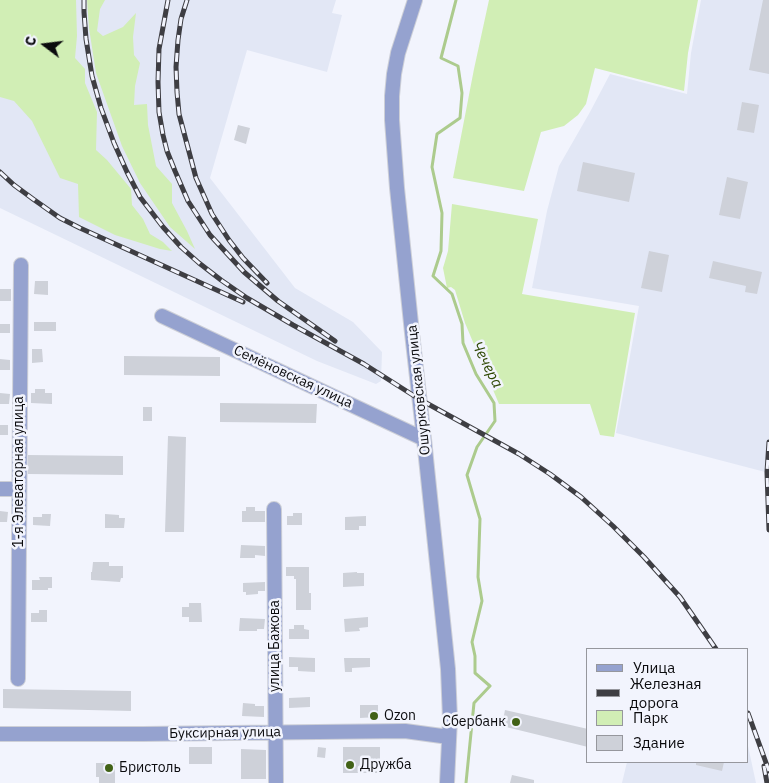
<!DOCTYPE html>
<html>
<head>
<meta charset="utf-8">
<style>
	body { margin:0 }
	#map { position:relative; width:769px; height:783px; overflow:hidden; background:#f2f4fd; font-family:"IBM Plex Sans",sans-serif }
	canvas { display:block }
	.legend { position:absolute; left:586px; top:648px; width:162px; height:115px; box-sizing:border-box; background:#f2f4fd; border:1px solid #96979d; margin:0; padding:6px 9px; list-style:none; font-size:15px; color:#0b0b0e }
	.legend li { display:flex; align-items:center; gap:10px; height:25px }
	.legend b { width:25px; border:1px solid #96979d }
	.north { position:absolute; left:20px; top:20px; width:50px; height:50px; -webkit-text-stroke:4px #f2f4fd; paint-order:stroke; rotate:285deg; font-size:14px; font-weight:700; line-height:20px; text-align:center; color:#0b0b0e }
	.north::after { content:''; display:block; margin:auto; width:18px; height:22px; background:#0b0b0e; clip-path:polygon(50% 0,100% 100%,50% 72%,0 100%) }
</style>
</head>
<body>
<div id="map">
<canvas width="769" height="783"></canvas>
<ul class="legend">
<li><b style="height:6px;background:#95a2cf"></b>Улица</li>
<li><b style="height:6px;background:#3e3e43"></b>Железная дорога</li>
<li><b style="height:14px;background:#d1eeb5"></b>Парк</li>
<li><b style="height:14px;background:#ced1d9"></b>Здание</li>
</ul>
<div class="north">С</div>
</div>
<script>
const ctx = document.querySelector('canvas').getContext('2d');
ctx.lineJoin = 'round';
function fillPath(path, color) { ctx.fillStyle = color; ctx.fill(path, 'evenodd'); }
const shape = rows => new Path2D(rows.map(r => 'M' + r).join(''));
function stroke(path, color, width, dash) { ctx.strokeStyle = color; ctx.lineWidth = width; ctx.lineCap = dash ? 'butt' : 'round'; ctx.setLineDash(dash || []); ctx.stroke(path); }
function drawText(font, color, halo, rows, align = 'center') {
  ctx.font = font + ' "IBM Plex Sans",sans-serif'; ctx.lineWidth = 5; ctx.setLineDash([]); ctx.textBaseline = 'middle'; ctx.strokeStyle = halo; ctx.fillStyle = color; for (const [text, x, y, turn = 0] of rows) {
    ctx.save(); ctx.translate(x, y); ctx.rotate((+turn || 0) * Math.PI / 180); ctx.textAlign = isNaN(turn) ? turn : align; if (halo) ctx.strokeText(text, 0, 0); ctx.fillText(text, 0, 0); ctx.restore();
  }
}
fillPath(shape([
	[0,0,336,0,332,13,342,15,327,72,247,50,210,178,295,288,353,322,382,352,381,381,376,384,317,361,0,208],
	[701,0,769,0,769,473,616,433,639,306,532,288,547,211,559,166,590,112,610,74,687,94,691,53],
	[748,746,756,783,622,783,627,762,748,762]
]), '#e2e7f5');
fillPath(shape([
	[0,0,76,0,77,36,75,58,85,69,85,83,97,112,96,150,107,160,131,189,132,205,143,219,150,234,163,242,172,251,160,249,115,235,79,217,78,184,60,178,32,121,14,101,0,97],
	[87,0,105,0,100,9,97,31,103,36,123,27,136,13,133,37,134,55,140,63,135,86,134,105,147,104,148,125,156,166,172,184,172,203,187,231,195,249,170,227,140,183,122,146,96,73,89,28],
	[489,0,698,0,688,53,684,91,595,68,586,104,578,115,564,126,541,132,524,191,453,178,474,69],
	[452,204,538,219,522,294,635,313,614,437,600,435,590,404,499,404,465,323,455,290,451,287,447,288,443,268,448,251]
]), '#d1eeb5');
stroke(shape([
	[456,0,441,58,458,66,462,93,460,118,437,134,432,167,442,213,441,251,433,276,452,294,462,324,463,343,476,374,494,403,495,421,477,447,467,475,480,519,478,577,482,601,472,642,475,656,475,673,490,686,474,703,466,783]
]), '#accb8d', 3);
fillPath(shape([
	[763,0,769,0,769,74,749,70],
	[742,102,759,105,754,133,737,130],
	[238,125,250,128,246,144,234,140],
	[583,162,635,173,629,202,577,191],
	[727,177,748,182,740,219,719,215],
	[649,251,669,255,662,292,641,288],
	[713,261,762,272,757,294,745,292,746,286,709,278],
	[35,281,48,281,48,295,34,294],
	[0,289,11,289,11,301,0,301],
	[34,322,56,322,56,331,34,331],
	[0,324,10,324,10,333,0,333],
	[32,349,42,349,43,362,32,363],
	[124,356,220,357,220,376,124,375],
	[0,359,10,360,10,370,0,370],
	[35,389,45,389,45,393,52,393,52,404,31,403,31,393,35,393],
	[0,393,10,394,9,404,0,404],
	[220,403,317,404,316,423,220,422],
	[143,407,152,407,152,421,143,421],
	[0,425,8,425,8,435,0,435],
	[168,436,186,437,184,532,165,532],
	[28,455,123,456,123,475,28,474],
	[246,507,255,507,255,511,265,511,265,522,242,522,242,511,246,511],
	[0,511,8,512,7,522,0,522],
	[293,513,302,513,302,525,287,525,287,516,293,516],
	[42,514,51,514,50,526,33,525,33,517,42,517],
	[105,514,119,515,119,518,125,518,124,528,105,528],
	[366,516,366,526,359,526,359,530,345,530,345,517],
	[241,545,265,546,265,556,255,555,255,558,240,558],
	[93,562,109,562,109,566,123,566,123,578,121,578,120,582,91,580,91,572,92,572],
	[286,567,309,567,309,593,311,593,311,610,296,610,296,579,294,579,294,576,286,576],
	[357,572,357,573,364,573,364,586,343,587,343,573],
	[39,577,52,577,52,588,48,588,48,590,32,590,32,580,40,580],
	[265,582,265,591,258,591,258,594,246,595,246,592,243,592,243,583],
	[189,603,201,603,202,622,189,622,189,617,182,617,182,607,189,607],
	[39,610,47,610,47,622,31,622,31,613,39,613],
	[368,617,368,627,359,628,360,631,345,632,344,619],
	[240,618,265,619,264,629,257,629,257,631,239,631],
	[294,625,304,625,304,629,309,630,309,639,289,639,289,629,294,629],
	[289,657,315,658,315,672,298,671,298,667,289,667],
	[344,658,370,658,370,667,352,668,352,672,345,672],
	[3,689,131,691,131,711,3,708],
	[310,697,310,707,289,708,289,698],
	[243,703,255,704,255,706,264,706,264,717,242,716],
	[360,705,378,705,378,717,360,718],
	[505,710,588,729,588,747,502,726],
	[189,747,212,747,212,764,189,764],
	[318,747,326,748,325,758,317,757],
	[343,747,380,747,380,773,343,773],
	[241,749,266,750,266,779,241,779],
	[696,762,724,762,722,771,696,765],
	[96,763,115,763,115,783,99,783,99,777,96,777],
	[512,775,534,780,534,783,510,783]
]), '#ced1d9');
const minor = shape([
	[415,0,398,53,394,74,392,96,392,120,397,188,412,333,424,439,448,669,450,719,447,783],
	[162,316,424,439],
	[0,489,19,489],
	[274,509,276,783],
	[18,679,21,265],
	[0,734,143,734,405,731,449,737]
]);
stroke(minor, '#cdcfd7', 16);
stroke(minor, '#95a2cf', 14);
const rail = shape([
	[84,0,84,12,86,39,92,76,101,108,114,143,127,172,140,197,163,227,181,247,199,263,221,280,247,298,293,325,364,364,419,399,519,454,550,474,581,497,613,526,644,557,680,597,716,649],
	[168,0,159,49,158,82,159,112,163,135,167,151,175,171,188,201,210,235,244,272,278,301,335,341],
	[187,0,181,19,178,40,176,67,177,92,179,114,196,178,212,214,229,240,243,258,267,283],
	[0,172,14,185,33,199,60,218,80,228,243,302],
	[769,442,767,472,769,530],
	[748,713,769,771],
	[764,766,767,783]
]);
stroke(rail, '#3e3e43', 5);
stroke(rail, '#f2f4fd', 3, [9]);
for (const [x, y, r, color] of [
	[374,716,5,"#426217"],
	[516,722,5,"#426217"],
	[350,765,5,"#426217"],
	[109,768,5,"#426217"]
]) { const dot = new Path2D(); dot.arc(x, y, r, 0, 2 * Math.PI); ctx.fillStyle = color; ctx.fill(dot); stroke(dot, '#f2f4fd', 2); }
drawText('14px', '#0b0b0e', '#f2f4fd', [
	["Семёновская улица",293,377,25],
	["Ошурковская улица",419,390,-96],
	["1-я Элеваторная улица",19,472,-90],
	["улица Бажова",275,646,-90],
	["Буксирная улица",225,733,-1]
]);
drawText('14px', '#0b0b0e', '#f2f4fd', [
	["Ozon",384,716],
	["Сбербанк",506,722,"right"],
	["Дружба",360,765],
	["Бристоль",119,768]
], 'left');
drawText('italic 15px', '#2d4702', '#f2f4fd', [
	["Чечера",487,365,63]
]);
</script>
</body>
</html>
